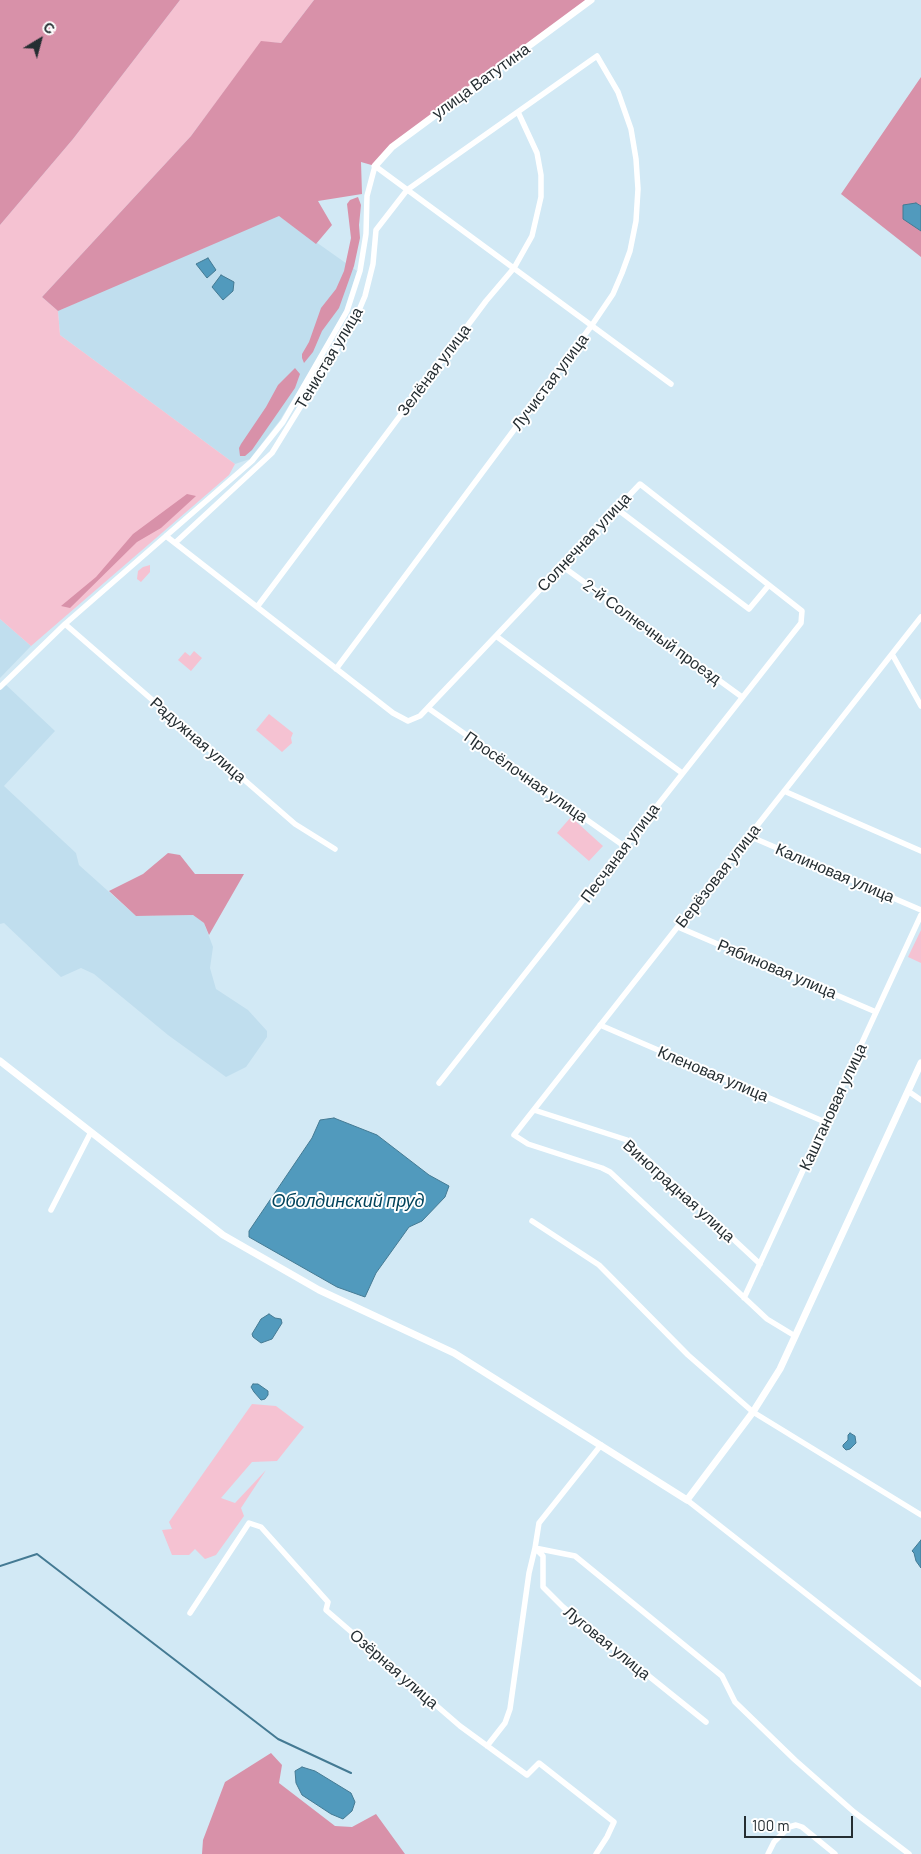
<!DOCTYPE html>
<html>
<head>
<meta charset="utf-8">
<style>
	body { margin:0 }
	#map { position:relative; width:921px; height:1854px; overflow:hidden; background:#d2e9f5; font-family:Barlow,sans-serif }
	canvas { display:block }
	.north { position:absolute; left:15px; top:15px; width:50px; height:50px; -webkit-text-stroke:4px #fff; paint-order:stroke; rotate:37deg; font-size:14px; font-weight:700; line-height:20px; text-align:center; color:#252e32 }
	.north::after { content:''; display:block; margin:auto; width:18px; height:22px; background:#252e32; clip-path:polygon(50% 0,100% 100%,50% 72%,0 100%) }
	.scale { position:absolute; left:744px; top:1816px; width:109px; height:22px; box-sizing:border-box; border:2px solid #252e32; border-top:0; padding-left:6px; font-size:15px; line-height:18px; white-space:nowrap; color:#252e32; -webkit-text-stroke:4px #fff; paint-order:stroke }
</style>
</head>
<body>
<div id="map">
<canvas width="921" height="1854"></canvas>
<div class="north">С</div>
<div class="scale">100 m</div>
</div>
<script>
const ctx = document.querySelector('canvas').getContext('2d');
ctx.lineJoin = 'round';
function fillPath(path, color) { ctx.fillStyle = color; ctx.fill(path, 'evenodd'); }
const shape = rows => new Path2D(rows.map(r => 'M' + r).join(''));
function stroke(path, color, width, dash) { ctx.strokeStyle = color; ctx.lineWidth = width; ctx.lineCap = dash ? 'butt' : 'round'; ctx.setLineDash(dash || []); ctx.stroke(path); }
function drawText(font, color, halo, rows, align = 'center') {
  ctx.font = font + ' Barlow,sans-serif'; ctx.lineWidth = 4; ctx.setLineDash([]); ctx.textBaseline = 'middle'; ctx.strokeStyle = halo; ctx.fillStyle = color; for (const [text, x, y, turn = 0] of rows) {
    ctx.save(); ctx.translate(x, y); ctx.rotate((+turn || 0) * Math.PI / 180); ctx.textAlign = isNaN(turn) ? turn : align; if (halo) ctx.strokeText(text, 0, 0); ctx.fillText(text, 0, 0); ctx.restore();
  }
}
fillPath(shape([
	[275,213,357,271,344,311,322,352,280,420,250,459,235,464,60,335,58,311],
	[0,619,31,646,0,678],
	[4,683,55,731,4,786,76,853,79,865,136,916,193,915,204,923,213,947,210,968,216,989,248,1010,267,1031,267,1037,246,1067,226,1077,168,1035,94,974,81,968,61,977,4,923,0,924,0,687]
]), '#c0deee');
fillPath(shape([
	[180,0,314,0,281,43,261,42,191,136,42,297,58,311,60,335,235,464,229,475,31,646,0,619,0,225,73,139],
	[150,565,150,572,141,582,137,579,138,571,143,567],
	[194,651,202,658,191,671,178,660,185,652,190,656],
	[269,714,293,733,291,738,292,743,282,752,256,730],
	[571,817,603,846,589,861,557,833],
	[921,930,921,963,908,957],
	[252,1404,276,1406,304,1427,277,1461,252,1462,221,1498,235,1503,266,1470,241,1508,244,1516,216,1555,205,1559,195,1549,189,1555,172,1555,162,1530,172,1529,169,1522]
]), '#f5c2d2');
fillPath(shape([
	[0,0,180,0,73,139,0,225],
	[314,0,591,0,392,147,375,166,361,162,362,194,318,201,332,225,316,244,279,216,58,311,42,297,191,136,261,41,281,43],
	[921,77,921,206,916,203,903,218,921,231,921,257,841,194],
	[358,197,361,205,359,225,360,238,354,266,339,308,322,331,313,352,304,363,302,358,302,354,309,342,321,308,336,289,344,271,351,238,347,204,350,200],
	[295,368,300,374,295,388,252,450,245,456,240,456,239,448,241,444,266,407,278,385],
	[187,494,196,496,161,528,137,542,70,608,61,606,96,577,133,534],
	[168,853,180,855,195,874,244,874,209,935,204,923,193,915,136,916,109,891,143,874],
	[271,1753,282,1765,279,1783,335,1826,352,1827,376,1814,405,1854,202,1854,203,1840,225,1782]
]), '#d891a9');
const water = shape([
	[916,203,921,206,921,231,903,219,903,205,916,203],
	[208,258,216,270,207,278,196,264,208,258],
	[221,275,234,282,233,291,223,300,212,287,221,275],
	[334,1118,377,1135,429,1175,449,1186,445,1197,422,1221,409,1227,376,1273,365,1297,337,1287,249,1237,249,1231,312,1138,320,1120,334,1118],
	[269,1314,275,1318,281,1319,282,1323,272,1339,261,1343,253,1337,252,1334,261,1319,269,1314],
	[253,1384,258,1384,268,1391,268,1395,265,1399,261,1400,254,1392,251,1387,253,1384],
	[850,1433,855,1436,856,1443,850,1449,846,1450,843,1447,843,1445,848,1440,848,1435,850,1433],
	[921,1540,921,1568,916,1561,914,1553,912,1551,921,1540],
	[302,1767,315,1771,351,1793,355,1802,352,1811,343,1819,331,1814,302,1795,296,1783,295,1771,302,1767]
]);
fillPath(water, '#519abd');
stroke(water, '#447a93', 1);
stroke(shape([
	[0,1566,37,1554,278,1739,351,1773]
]), '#447a93', 2);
stroke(shape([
	[617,509,749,609,769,585],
	[166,536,393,713,408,721,420,716,640,484,802,611,801,623,439,1083],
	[175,543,272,453,357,315,365,296,373,264,376,230,407,190,597,56,618,92,631,129,636,159,638,189,636,221,630,251,622,273,613,294,592,325,336,669],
	[562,566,742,697],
	[257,607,486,301,514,268,532,236,541,197,541,175,537,153,518,112],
	[65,624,295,824,335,849],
	[496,636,682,773],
	[892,654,921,706],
	[0,687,65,624,252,461,283,422,347,311,360,271,366,234,367,196,375,166,671,384],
	[428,708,624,846],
	[784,791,921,851],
	[749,836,921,910],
	[678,927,876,1012],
	[600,1025,825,1122],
	[908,1091,921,1100],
	[534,1110,627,1140,760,1264],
	[51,1210,91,1132],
	[532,1221,599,1265,688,1355,753,1412,921,1515],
	[744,1298,921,915],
	[795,1336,767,1319,610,1172,602,1168,528,1144,514,1135,921,617],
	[601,1445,539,1523,535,1548,543,1556,543,1587,563,1607,706,1722],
	[687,1500,921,1684],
	[190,1613,249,1523,261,1527,328,1602,326,1610,460,1726,527,1775,539,1763,614,1822,607,1837,596,1854],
	[487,1746,505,1723,510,1709,529,1573,535,1548,575,1556,722,1676,735,1702,795,1760,854,1812,909,1854],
	[768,1854,774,1842,789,1827,796,1825,802,1827,835,1854]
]), '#fff', 5.5);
stroke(shape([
	[375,166,392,147,591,0],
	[0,1061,223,1235,319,1290,454,1353,687,1500,753,1412,780,1369,921,1063]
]), '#fff', 7);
drawText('16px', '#252e32', '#fff', [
	["улица Ватутина",481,81,-36],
	["Тенистая улица",329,358,-59],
	["Зелёная улица",434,370,-53],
	["Лучистая улица",550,382,-53],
	["Солнечная улица",584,542,-47],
	["2-й Солнечный проезд",652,632,36],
	["Радужная улица",198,740,41],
	["Просёлочная улица",526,777,35],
	["Песчаная улица",620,853,-53],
	["Калиновая улица",835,873,23],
	["Берёзовая улица",718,876,-52],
	["Рябиновая улица",777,969,23],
	["Кленовая улица",713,1074,23],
	["Каштановая улица",833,1107,-65],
	["Виноградная улица",679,1191,42],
	["Луговая улица",607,1643,39],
	["Озёрная улица",394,1669,41]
]);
drawText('italic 18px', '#01435b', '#fff', [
	["Оболдинский пруд",348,1201]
]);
</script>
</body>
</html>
